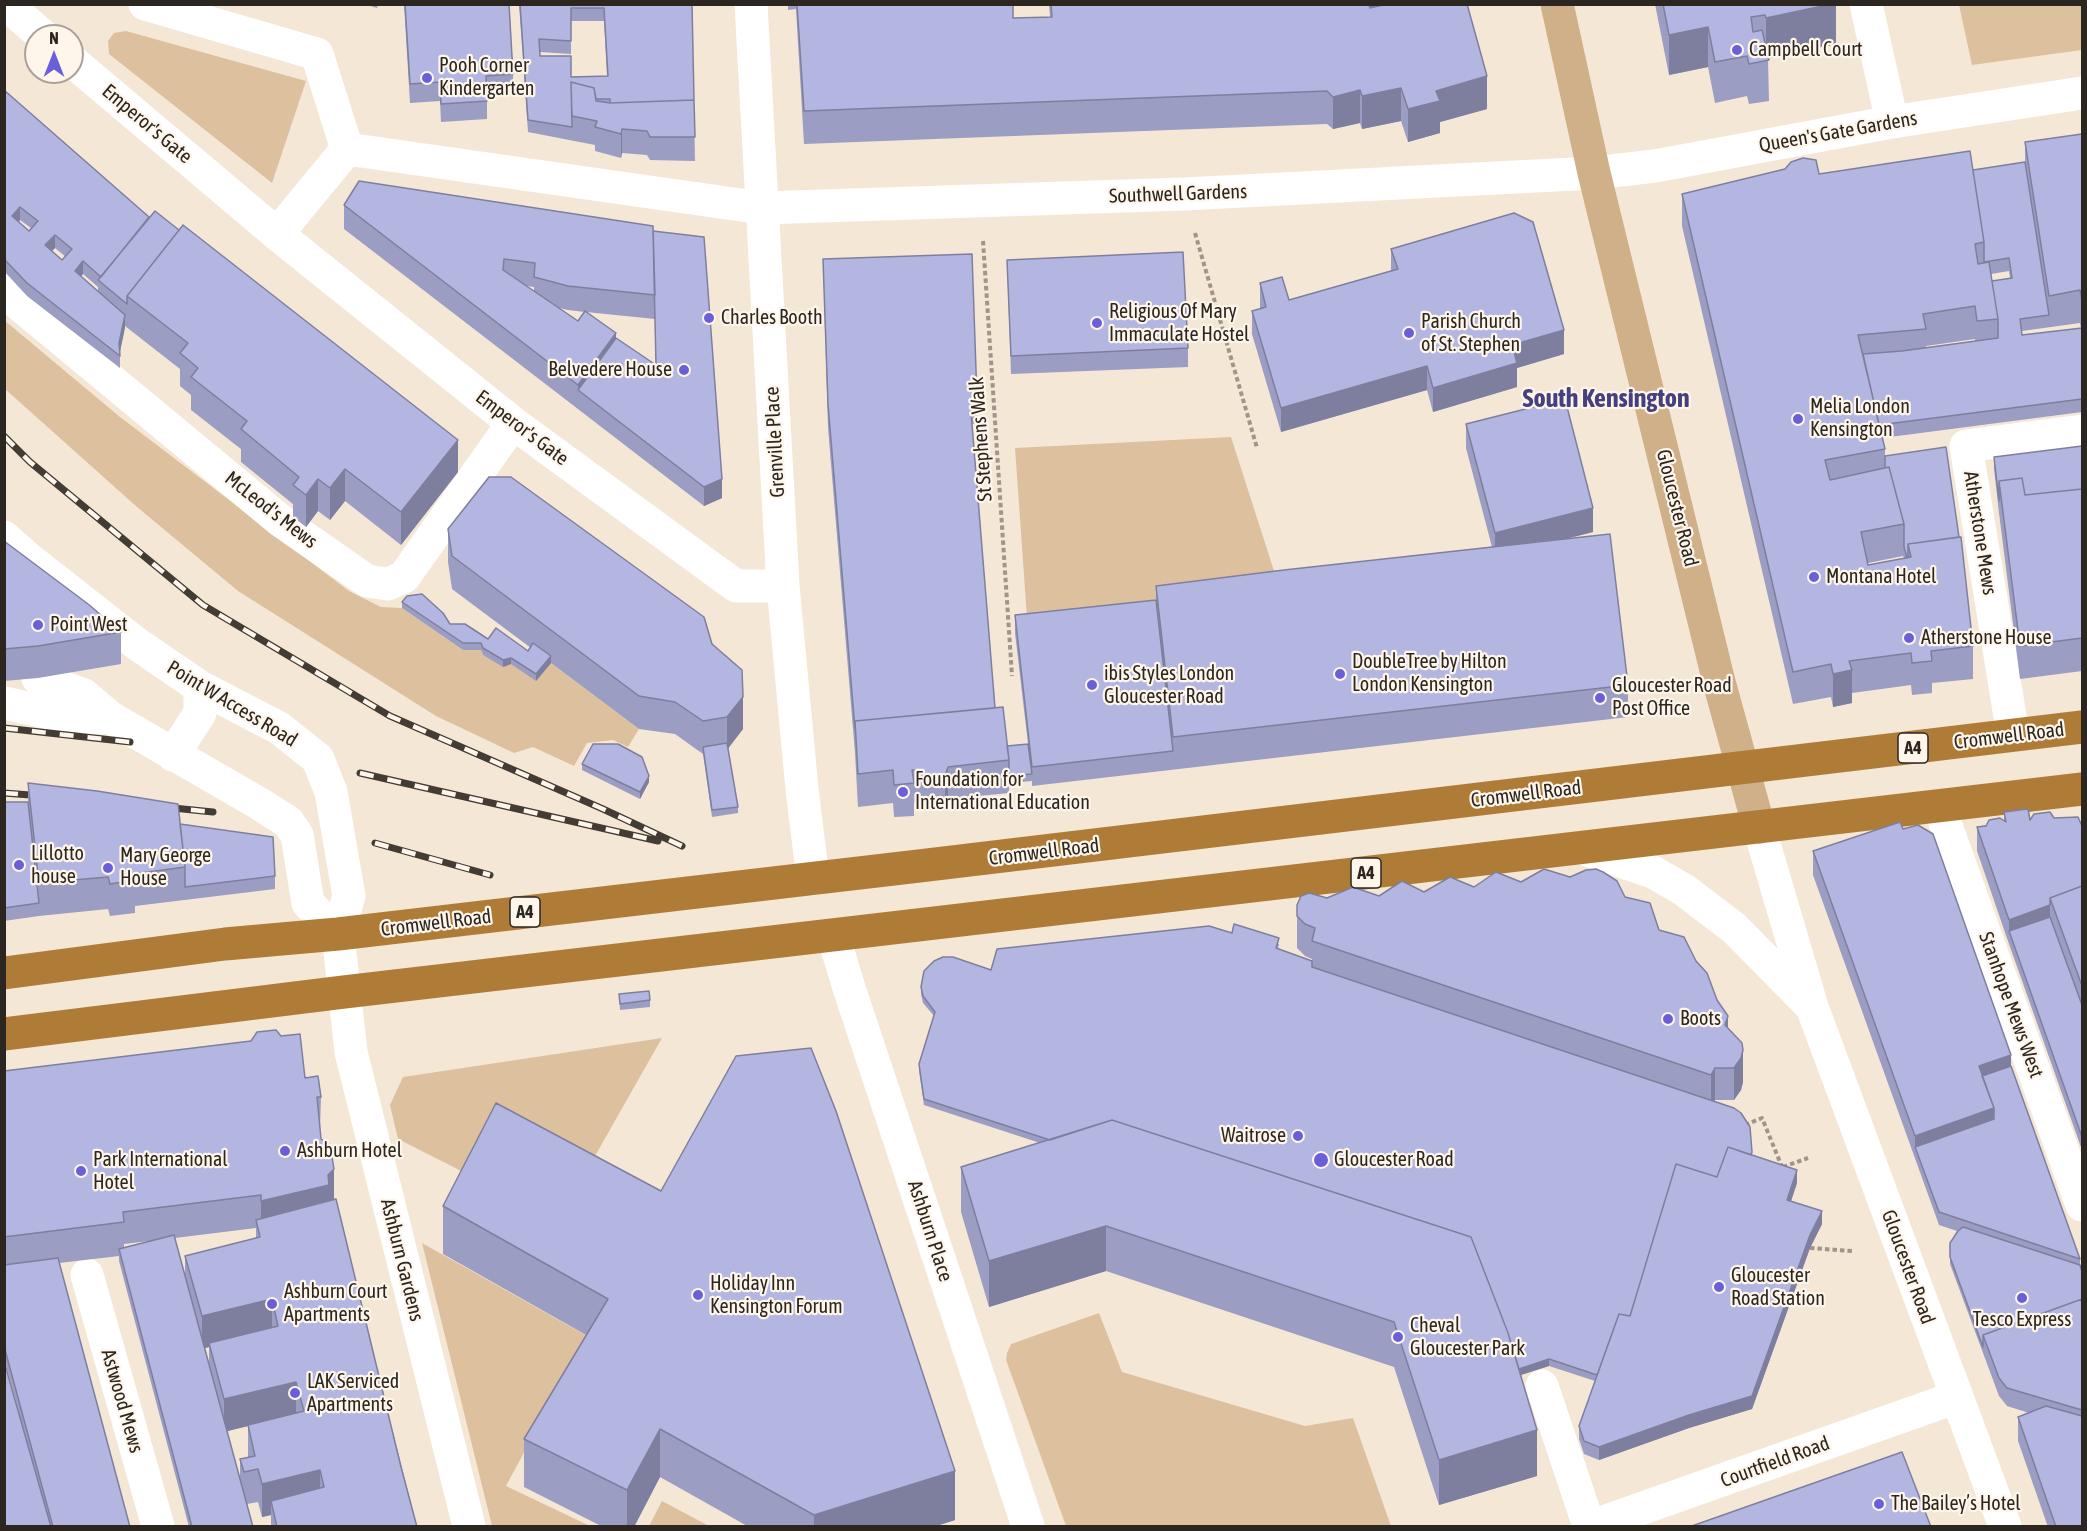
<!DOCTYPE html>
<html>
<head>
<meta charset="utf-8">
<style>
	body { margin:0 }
	#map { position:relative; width:2087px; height:1531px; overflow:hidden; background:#f5e7d6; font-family:"Asap Condensed",sans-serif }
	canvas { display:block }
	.frame { position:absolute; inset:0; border:6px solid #2c2620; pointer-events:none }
	.north { position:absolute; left:24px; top:24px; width:60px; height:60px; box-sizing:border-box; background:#fef5eb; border:2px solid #aaa29a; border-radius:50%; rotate:0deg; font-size:16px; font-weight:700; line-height:24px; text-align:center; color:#2c2620 }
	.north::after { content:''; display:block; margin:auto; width:21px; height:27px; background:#6b5fd9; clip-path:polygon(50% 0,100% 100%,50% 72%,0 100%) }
</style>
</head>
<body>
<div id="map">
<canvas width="2087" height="1531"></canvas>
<div class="frame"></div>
<div class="north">N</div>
</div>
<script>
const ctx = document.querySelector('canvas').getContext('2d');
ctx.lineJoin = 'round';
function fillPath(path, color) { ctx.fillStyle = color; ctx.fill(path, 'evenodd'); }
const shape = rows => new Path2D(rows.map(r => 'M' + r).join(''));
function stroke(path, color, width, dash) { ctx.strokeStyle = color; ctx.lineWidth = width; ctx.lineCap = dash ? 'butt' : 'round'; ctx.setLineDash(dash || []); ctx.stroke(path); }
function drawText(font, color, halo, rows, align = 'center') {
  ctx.font = font + ' "Asap Condensed",sans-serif'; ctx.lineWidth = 4.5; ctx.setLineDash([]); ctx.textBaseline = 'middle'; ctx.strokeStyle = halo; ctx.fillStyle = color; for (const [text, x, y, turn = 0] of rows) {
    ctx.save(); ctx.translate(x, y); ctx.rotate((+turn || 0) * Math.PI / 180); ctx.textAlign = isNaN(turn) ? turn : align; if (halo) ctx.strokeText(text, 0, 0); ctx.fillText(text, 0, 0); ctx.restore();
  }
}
fillPath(shape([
	[1959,5,2082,5,2082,50,1972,65],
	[126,31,306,81,272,183,109,54,108,41,114,33],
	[4,320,120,417,349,591,381,607,402,608,463,650,481,650,483,655,511,664,551,663,639,729,628,747,613,740,587,743,574,766,533,747,514,753,436,716,238,591,137,507,5,389],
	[1231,437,1284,602,1028,632,1015,448],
	[662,1038,574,1193,481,1181,398,1139,390,1105,403,1077],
	[422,1243,587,1336,506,1486,590,1526,492,1526],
	[1099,1313,1122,1372,1305,1426,1353,1418,1391,1526,1066,1526,1006,1360,1007,1353,1011,1344],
	[662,1501,709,1526,649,1526]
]), '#ddc19f');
stroke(shape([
	[1195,233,1257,448],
	[983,241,1012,676],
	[1745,1125,1762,1118,1782,1167],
	[1783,1167,1808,1158],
	[1810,1248,1852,1251]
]), '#a09589', 4, [4.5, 3]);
stroke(shape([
	[6,4,43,36],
	[145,4,317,54,347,149,277,234],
	[751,4,783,586,802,789,813,879],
	[1866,4,1892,122],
	[72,61,277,234,513,423,736,586,783,586],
	[347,149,762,208,1184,194,1594,173,1655,166,1892,122,2082,93],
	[4,289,20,305,281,521,367,581,388,584,404,577,513,423],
	[4,537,30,560,137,644,200,687,279,728,318,759,331,792,349,896,338,934],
	[38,678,84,695,111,718],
	[4,703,69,717,111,718,260,804,288,822,297,835,308,903,338,934,351,1052,469,1526],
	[2013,735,1966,446,2082,431],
	[173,755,200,713,200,687],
	[1939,806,2082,1205],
	[1759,827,1812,1007,2005,1526],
	[1582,848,1653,872,1684,890,1734,928,1809,1004],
	[833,935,849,988,1028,1526],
	[87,1275,158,1526],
	[1542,1386,1589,1526],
	[1592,1526,1957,1397]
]), '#fff', 33);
stroke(shape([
	[1557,4,1594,173,1719,682,1759,827]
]), '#cfb088', 33);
stroke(shape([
	[4,973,225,944,338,934,919,866,2082,727],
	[4,1034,344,992,2082,789]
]), '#af7c38', 33);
const rail = shape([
	[4,436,30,462,203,605,390,716,603,809,682,846],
	[4,728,130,742],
	[360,773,658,841],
	[4,793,43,796],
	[163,807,213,812],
	[375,843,490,875]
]);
stroke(rail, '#423c34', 7);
stroke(rail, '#fef5eb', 4.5, [14]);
fillPath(shape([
	[364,4,378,4,377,8],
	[404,4,509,4,513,74,513,93,487,95,487,119,441,122,440,101,410,103],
	[519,4,692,4,695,161,650,160,647,155,622,153,621,158,595,151,595,145,528,132],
	[571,21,604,21,607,76,571,77,540,56,540,52,571,54],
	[788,4,1013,4,1013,18,1050,17,1049,4,1467,4,1487,109,1440,122,1440,133,1408,142,1401,121,1362,129,1360,123,1333,129,1327,124,804,144,796,9,788,10],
	[1655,4,1836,4,1836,44,1768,58,1769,101,1749,104,1747,96,1715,103,1708,67,1669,75],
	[4,90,149,217,458,472,401,545,345,501,330,520,318,511,306,527,293,517,293,504,241,462,241,449,191,410,191,395,180,386,180,369,125,326,120,352,120,368,27,296,4,271],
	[20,220,31,228,29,231,19,222],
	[55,248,66,257,62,260,52,251],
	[83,274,98,287,98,292,81,276],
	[2082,134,2082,412,1882,438,1885,449,1885,456,1973,646,1973,679,1932,683,1932,693,1912,695,1911,685,1852,693,1852,703,1833,707,1831,697,1793,704,1682,226,1682,194,1785,169,1819,174,1973,170,2025,162,2025,142],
	[2009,271,2010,278,1992,281,1991,274],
	[2080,323,2081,328,2022,335,2022,331],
	[1975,339,1975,341,1926,348,1926,346],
	[1903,556,1904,558,1868,565,1868,563],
	[344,205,653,231,722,498,704,506,344,229],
	[526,286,534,287,534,291],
	[559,308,568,310,585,312,578,321],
	[586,312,655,319,656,365,616,338],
	[1391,249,1564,354,1517,368,1517,387,1433,412,1427,390,1281,432,1252,334,1252,311,1260,309,1260,283,1289,300,1391,271],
	[823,259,977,399,977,423,972,424,995,708,1007,746,1028,744,1015,633,1015,615,1156,600,1156,586,1492,547,1466,448,1466,424,1593,532,1561,540,1628,685,1628,717,1032,786,1032,781,1009,783,1009,793,948,799,945,809,927,810,922,802,914,803,914,816,894,817,893,803,858,807,855,753,828,428],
	[1007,260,1188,348,1188,367,1011,374],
	[2082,446,2082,671,2020,679,1999,513,1994,469,1994,457],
	[448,529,712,644,743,729,728,748,738,807,738,813,712,817,703,754,675,734,639,729,551,663,536,681,511,664,503,667,483,655,481,650,463,650,402,608,402,602,450,624,488,639,528,651,531,648,452,589,448,562],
	[4,541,121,632,121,664,38,678,4,681],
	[582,764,649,782,640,799,582,770],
	[28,783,180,824,275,876,275,889,135,906,135,913,110,916,108,909,39,916,4,921,4,802,28,803],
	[2004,812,2030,820,2054,818,2081,824,2082,823,2082,1150,2009,944,1977,851,1977,827,2004,821],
	[1903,829,2011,1066,2080,1259,2080,1265,2082,1272,2082,1527,2048,1527,2018,1441,2018,1417,2029,1413,2007,1406,1999,1396,1950,1264,1950,1243,1957,1231,1939,1225,1813,875,1813,851],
	[1521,882,1625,897,1659,930,1696,961,1717,1000,1728,1029,1743,1082,1741,1090,1734,1100,1715,1100,1714,1102,1752,1155,1797,1183,1791,1201,1822,1224,1810,1248,1752,1409,1689,1428,1599,1460,1584,1454,1579,1439,1579,1426,1595,1381,1549,1366,1521,1375,1537,1476,1439,1505,1394,1367,1106,1271,989,1307,961,1212,961,1167,1040,1143,924,1105,919,1071,919,1064,934,1016,923,1003,921,994,921,987,991,970,1232,933,1279,944,1278,949,1312,961,1312,959,1305,956,1297,948,1297,905,1327,898,1379,896,1424,892],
	[619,994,650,1000,650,1007,620,1010],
	[4,1071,305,1078,321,1097,320,1129,321,1139,334,1200,417,1527,271,1527,271,1515,262,1517,258,1502,247,1504,253,1527,189,1527,119,1261,119,1256,59,1263,130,1527,4,1527,19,1412,4,1358],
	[256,1228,256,1238,185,1256,185,1275,175,1238],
	[150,1241,124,1247,124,1244],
	[209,1347,209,1363,205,1348],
	[248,1426,248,1457,240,1459,240,1479,227,1431],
	[496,1103,955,1520,933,1527,749,1527,660,1477,634,1527,603,1527,524,1487,524,1439,586,1335,443,1254,443,1206]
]), '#9b9dc2');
fillPath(shape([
	[1362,4,1375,4,1375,10],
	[1832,4,1836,4,1836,44,1766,59,1766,18],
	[1708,27,1708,67,1669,75,1669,35],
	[1487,76,1487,109,1440,122,1440,133,1408,142,1408,109,1436,91],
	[1401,88,1401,121,1362,129,1362,96],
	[1360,90,1360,123,1333,129,1333,97],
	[622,129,622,153,621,158,621,134],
	[20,207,20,220,12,229,12,216],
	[55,235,55,248,45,258,45,245],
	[83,261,83,274,75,284,75,271],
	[125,315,125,328,119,356,119,343],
	[1564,330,1564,354,1517,368,1517,387,1433,412,1433,388,1512,345],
	[616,333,616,357,578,390,578,385],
	[1427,366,1427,390,1281,432,1281,408],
	[458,440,458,472,401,545,401,512],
	[345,469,345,501,330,520,330,488],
	[318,479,318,511,306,527,306,495],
	[722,479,722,498,704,506,704,487],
	[1593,508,1593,532,1495,557,1495,533],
	[551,656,551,663,536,681,536,674],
	[511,658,511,664,503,667,503,660],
	[1852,670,1852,703,1833,707,1833,674],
	[743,697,743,729,727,750,727,717],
	[948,767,948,799,945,809,945,776],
	[649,776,649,782,640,799,640,792],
	[2050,905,2050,929,2009,931,2009,920],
	[1728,1016,1728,1048,1725,1025],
	[1743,1050,1743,1082,1741,1090,1734,1100,1734,1068],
	[2011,1055,2011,1079,1983,1088,1979,1066],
	[1715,1068,1715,1100,1711,1108,1711,1075],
	[1994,1108,1994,1132,1915,1147,1915,1136],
	[334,1169,334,1201,261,1234,261,1201,328,1175],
	[1797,1170,1797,1183,1787,1213,1787,1200],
	[1822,1211,1822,1224,1810,1248,1752,1409,1689,1428,1599,1460,1599,1447,1810,1235],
	[1106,1226,1106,1271,989,1307,989,1261],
	[272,1299,272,1331,209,1343,209,1347,202,1349,202,1316],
	[1549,1359,1549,1366,1508,1379,1508,1372],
	[296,1382,296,1414,224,1432,224,1399],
	[660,1429,660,1477,634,1527,627,1527,627,1490],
	[1537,1430,1537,1476,1439,1505,1439,1460],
	[320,1470,320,1502,271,1501,271,1515,262,1517,262,1484],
	[955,1471,955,1520,933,1527,814,1527,814,1515]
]), '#7e7f9e');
const building = shape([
	[405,4,509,4,513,74,486,76,487,101,441,104,440,82,410,84,405,4],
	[520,4,692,4,694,100,610,103,610,99,596,99,594,88,571,82,572,127,528,120,520,4],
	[571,8,604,8,608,76,571,77,571,56,540,56,539,39,571,41,571,8],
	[797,4,1013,4,1013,18,1052,17,1051,4,1369,4,1370,8,1383,5,1383,4,1467,4,1487,76,1436,91,1440,101,1408,109,1401,88,1362,96,1360,90,1333,97,1327,91,804,111,797,4],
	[1663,4,1832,4,1766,18,1765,15,1751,17,1753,32,1762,30,1769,60,1749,64,1747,56,1715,62,1708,27,1669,35,1663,4],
	[571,82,594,88,596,101,610,103,694,100,695,137,650,137,647,131,622,129,621,134,595,127,597,121,572,116,571,82],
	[4,90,149,217,101,277,83,261,75,271,125,315,119,343,120,356,27,283,4,259,4,90],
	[20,207,38,221,29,231,12,216,20,207],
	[55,235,72,249,62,260,45,245,55,235],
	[2082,134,2082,300,2080,290,2049,296,2025,142,2082,134],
	[1970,151,1984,242,1975,244,1978,264,1989,262,1998,319,1977,321,1975,306,1923,314,1926,329,1858,335,1885,449,1825,460,1830,480,1889,467,1904,524,1861,532,1868,565,1911,557,1908,544,1961,537,1973,646,1931,651,1932,661,1912,663,1911,653,1849,661,1852,670,1833,674,1831,664,1793,672,1682,194,1785,169,1791,162,1803,158,1816,160,1819,174,1970,151],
	[2025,162,2049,315,2020,319,2022,335,2082,328,2082,399,1879,425,1863,354,1902,351,1998,338,1998,319,1992,281,2012,278,2009,258,1984,262,1984,242,1973,170,2025,162],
	[359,181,653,226,655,295,568,286,534,277,535,263,504,259,503,270,578,321,585,311,616,333,578,385,344,205,359,181],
	[155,211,179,230,127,296,127,304,98,280,155,211],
	[1514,213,1533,222,1564,330,1512,345,1517,363,1433,388,1427,366,1281,408,1252,311,1266,307,1260,283,1282,277,1289,300,1398,269,1391,249,1514,213],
	[183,225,458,440,401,512,345,469,330,488,318,479,306,495,293,485,299,477,241,429,247,421,191,377,198,368,180,353,188,343,127,296,183,225],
	[653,231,704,237,722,479,704,487,578,390,616,338,656,365,653,231],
	[1183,252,1188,348,1011,356,1007,260,1183,252],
	[972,254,977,399,970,400,995,708,855,721,855,729,828,404,823,259,972,254],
	[1565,399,1593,508,1495,533,1466,424,1565,399],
	[2082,446,2082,489,2025,495,2022,478,1999,481,1999,501,1994,457,2082,446],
	[1946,447,1959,537,1908,544,1908,557,1907,558,1904,547,1904,524,1889,467,1885,468,1885,456,1946,447],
	[489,477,511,477,704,617,712,644,742,670,743,697,727,717,703,721,675,702,639,696,452,556,448,529,489,477],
	[2022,478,2025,495,2082,489,2082,638,2020,646,1999,481,2022,478],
	[1610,534,1628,685,1173,737,1156,586,1284,570,1610,534],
	[4,541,88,604,121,632,38,646,4,649,4,541],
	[422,594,443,613,450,624,465,624,488,639,496,628,528,651,533,643,551,656,536,674,511,658,503,660,483,648,481,643,463,643,402,602,407,596,422,594],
	[1156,600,1173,751,1032,767,1015,615,1156,600],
	[1003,707,1009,760,948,767,945,776,927,778,922,770,912,770,914,783,894,785,893,770,858,774,855,721,1003,707],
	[727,743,738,807,712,810,703,747,727,743],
	[593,744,618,744,642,757,649,776,640,792,582,764,593,744],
	[1028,744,1032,774,1009,776,1009,760,1007,746,1028,744],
	[28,783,97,791,178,804,185,867,133,874,135,880,110,884,108,877,39,883,28,783],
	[4,802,28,802,39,903,4,908,4,802],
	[2028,809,2030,820,2034,814,2050,812,2054,818,2078,817,2081,824,2082,823,2082,886,2050,898,2050,905,2009,920,1977,827,1986,826,1989,820,2000,818,2006,822,2004,812,2028,809],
	[1900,822,1903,829,1918,825,1933,834,2011,1055,1979,1066,1994,1108,1915,1136,1813,851,1900,822],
	[180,824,273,837,275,876,185,887,185,867,180,824],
	[1544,869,1570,877,1586,870,1596,869,1603,872,1617,881,1625,897,1650,903,1659,930,1684,937,1696,961,1707,973,1717,1000,1728,1016,1725,1025,1742,1043,1743,1050,1741,1058,1734,1068,1715,1068,1711,1075,1312,941,1315,928,1305,924,1297,916,1297,905,1301,896,1309,893,1327,898,1353,887,1379,896,1402,881,1424,892,1450,877,1474,887,1496,872,1521,882,1544,869],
	[2082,886,2082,986,2050,898,2082,886],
	[2050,917,2082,1005,2082,1137,2009,931,2050,917],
	[1234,924,1279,938,1276,948,1312,961,1312,967,1734,1108,1741,1113,1750,1127,1752,1152,1751,1155,1728,1147,1717,1177,1676,1164,1630,1316,1619,1314,1597,1375,1549,1359,1519,1369,1508,1333,1471,1237,1112,1120,1050,1140,924,1099,919,1064,935,1012,923,996,921,987,924,971,934,961,943,957,953,957,991,970,997,949,1209,926,1232,933,1234,924],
	[649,991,650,1000,620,1004,619,994,649,991],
	[276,1030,281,1036,300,1034,305,1078,318,1076,321,1097,317,1097,321,1139,330,1145,334,1169,328,1175,329,1185,261,1201,261,1195,123,1212,124,1222,4,1237,4,1071,251,1041,257,1032,276,1030],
	[811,1048,836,1111,955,1471,814,1515,660,1429,627,1490,524,1439,608,1299,443,1206,496,1103,661,1191,736,1056,811,1048],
	[2011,1066,2080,1259,1939,1212,1915,1147,1994,1119,1994,1108,1982,1076,2011,1066],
	[1112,1120,1471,1237,1508,1333,1537,1430,1439,1460,1394,1322,1106,1226,989,1261,961,1167,1112,1120],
	[1728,1147,1797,1170,1787,1200,1822,1211,1810,1235,1752,1396,1689,1415,1599,1447,1584,1441,1579,1426,1619,1314,1630,1316,1676,1164,1717,1177,1728,1147],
	[336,1199,401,1467,417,1527,277,1527,271,1501,324,1487,320,1470,262,1484,258,1469,244,1472,240,1459,255,1456,248,1425,304,1411,296,1382,224,1399,209,1343,278,1326,272,1299,202,1316,185,1256,260,1237,256,1220,336,1199],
	[1963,1227,2080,1265,2082,1272,2082,1299,1983,1335,1983,1347,1950,1257,1950,1243,1958,1231,1963,1227],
	[174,1235,253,1527,192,1527,119,1249,174,1235],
	[58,1258,130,1527,53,1527,4,1346,4,1265,58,1258],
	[2082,1299,2082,1410,2007,1388,1999,1378,1983,1335,2082,1299],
	[4,1361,51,1527,4,1527,4,1361],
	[2046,1406,2082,1416,2082,1527,2056,1527,2018,1417,2046,1406],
	[1902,1452,1931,1527,1689,1527,1902,1452]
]);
fillPath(building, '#b4b6e2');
stroke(building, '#7e7f9e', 1.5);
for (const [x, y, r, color] of [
	[1737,50,6,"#6b5fd9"],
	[427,78,6,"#6b5fd9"],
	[709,318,6,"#6b5fd9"],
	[1097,323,6,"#6b5fd9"],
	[1409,333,6,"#6b5fd9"],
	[684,370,6,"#6b5fd9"],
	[1798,419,6,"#6b5fd9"],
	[1814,577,6,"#6b5fd9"],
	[38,625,6,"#6b5fd9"],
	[1909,638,6,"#6b5fd9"],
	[1340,674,6,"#6b5fd9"],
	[1092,685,6,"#6b5fd9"],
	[1600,698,6,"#6b5fd9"],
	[903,792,6,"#6b5fd9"],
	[19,865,6,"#6b5fd9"],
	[108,868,6,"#6b5fd9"],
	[1668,1019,6,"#6b5fd9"],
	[1298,1136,6,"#6b5fd9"],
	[285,1151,6,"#6b5fd9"],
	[1321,1160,8,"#6b5fd9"],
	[81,1171,6,"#6b5fd9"],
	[1719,1287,6,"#6b5fd9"],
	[698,1295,6,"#6b5fd9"],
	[2022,1298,6,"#6b5fd9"],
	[272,1304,6,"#6b5fd9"],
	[1398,1337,6,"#6b5fd9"],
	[295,1393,6,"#6b5fd9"],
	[1879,1504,6,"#6b5fd9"]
]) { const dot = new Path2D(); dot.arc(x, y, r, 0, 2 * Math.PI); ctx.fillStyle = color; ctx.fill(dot); stroke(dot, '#fef5eb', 2); }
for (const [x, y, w] of [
	[1913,748,30],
	[1366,873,30],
	[525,912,30]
]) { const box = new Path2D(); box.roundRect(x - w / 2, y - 15, w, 30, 4.5); ctx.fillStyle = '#fef5eb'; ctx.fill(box); stroke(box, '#2c2620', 1.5); }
drawText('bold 18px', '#2c2620', null, [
	["A4",1913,748],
	["A4",1366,873],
	["A4",525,912]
]);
drawText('20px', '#2c2620', '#fef5eb', [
	["Campbell Court",1749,50],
	["Pooh Corner",439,66],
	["Kindergarten",439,89],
	["Religious Of Mary",1109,312],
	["Immaculate Hostel",1109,335],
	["Charles Booth",721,318],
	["Parish Church",1421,322],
	["of St. Stephen",1421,345],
	["Belvedere House",672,370,"right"],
	["Melia London",1810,407],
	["Kensington",1810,430],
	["Montana Hotel",1826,577],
	["Point West",50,625],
	["Atherstone House",1921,638],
	["DoubleTree by Hilton",1352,662],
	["London Kensington",1352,685],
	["ibis Styles London",1104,674],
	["Gloucester Road",1104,697],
	["Gloucester Road",1612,686],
	["Post Office",1612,709],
	["Foundation for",915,780],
	["International Education",915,803],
	["Lillotto",31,854],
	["house",31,877],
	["Mary George",120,856],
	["House",120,879],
	["Boots",1680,1019],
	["Waitrose",1286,1136,"right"],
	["Ashburn Hotel",297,1151],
	["Park International",93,1160],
	["Hotel",93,1183],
	["Gloucester Road",1334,1160],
	["Gloucester",1731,1276],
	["Road Station",1731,1299],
	["Holiday Inn",710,1284],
	["Kensington Forum",710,1307],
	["Ashburn Court",284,1292],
	["Apartments",284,1315],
	["Tesco Express",2022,1320,"center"],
	["Cheval",1410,1326],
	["Gloucester Park",1410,1349],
	["LAK Serviced",307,1382],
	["Apartments",307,1405],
	["The Bailey’s Hotel",1891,1504]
], 'left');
drawText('20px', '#2c2620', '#fef5eb', [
	["Emperor's Gate",147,124,40],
	["Queen's Gate Gardens",1838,132,-10],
	["Southwell Gardens",1178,194,-2],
	["Emperor's Gate",522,428,37],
	["St Stephens Walk",981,439,-94],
	["Grenville Place",775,442,-93],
	["Gloucester Road",1677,508,76],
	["McLeod's Mews",271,510,38],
	["Atherstone Mews",1980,533,81],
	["Point W Access Road",232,704,31],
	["Cromwell Road",2009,736,-7],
	["Cromwell Road",1526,794,-7],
	["Cromwell Road",1044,852,-7],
	["Cromwell Road",436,923,-7],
	["Stanhope Mews West",2011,1005,70],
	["Ashburn Place",930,1231,72],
	["Ashburn Gardens",402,1260,76],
	["Gloucester Road",1908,1267,70],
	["Astwood Mews",122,1401,74],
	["Courtfield Road",1775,1462,-20]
]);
drawText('bold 26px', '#44417e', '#fef5eb', [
	["South Kensington",1606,399]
]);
</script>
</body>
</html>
